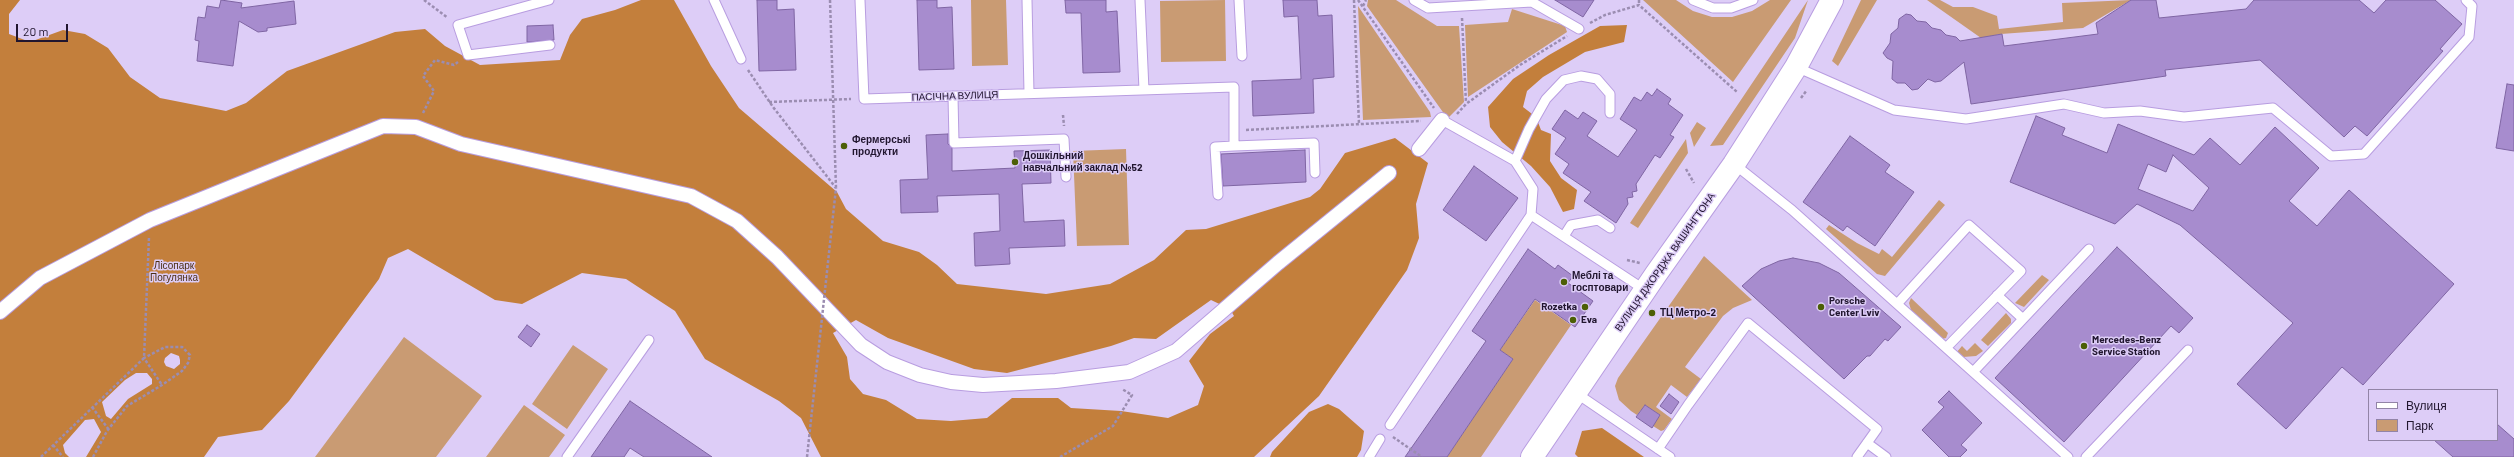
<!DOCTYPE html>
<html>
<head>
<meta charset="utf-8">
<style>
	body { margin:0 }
	#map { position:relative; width:2514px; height:457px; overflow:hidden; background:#ddcdf7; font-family:Barlow,sans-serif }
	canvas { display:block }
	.legend { position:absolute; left:2368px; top:389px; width:130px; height:52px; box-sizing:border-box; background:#ddcdf7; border:1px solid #9284a7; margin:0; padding:5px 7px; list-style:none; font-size:12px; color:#21162f }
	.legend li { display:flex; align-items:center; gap:8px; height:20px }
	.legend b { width:20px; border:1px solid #9284a7 }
	.scale { position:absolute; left:16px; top:24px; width:52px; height:18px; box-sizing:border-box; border:2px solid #21162f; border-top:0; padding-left:5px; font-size:12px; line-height:14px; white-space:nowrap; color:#21162f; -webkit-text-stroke:3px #ddcdf7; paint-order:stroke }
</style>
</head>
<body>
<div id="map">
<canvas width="2514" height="457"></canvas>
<ul class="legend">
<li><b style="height:5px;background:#fff"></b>Вулиця</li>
<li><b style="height:11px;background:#c99b73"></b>Парк</li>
</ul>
<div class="scale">20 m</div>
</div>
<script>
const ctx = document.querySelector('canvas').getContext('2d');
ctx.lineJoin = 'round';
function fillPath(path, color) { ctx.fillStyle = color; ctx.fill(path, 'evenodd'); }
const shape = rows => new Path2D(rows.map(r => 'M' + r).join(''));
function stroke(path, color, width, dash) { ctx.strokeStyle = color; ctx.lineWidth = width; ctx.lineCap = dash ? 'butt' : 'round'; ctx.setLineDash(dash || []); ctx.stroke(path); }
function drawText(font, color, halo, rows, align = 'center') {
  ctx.font = font + ' Barlow,sans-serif'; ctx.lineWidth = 3; ctx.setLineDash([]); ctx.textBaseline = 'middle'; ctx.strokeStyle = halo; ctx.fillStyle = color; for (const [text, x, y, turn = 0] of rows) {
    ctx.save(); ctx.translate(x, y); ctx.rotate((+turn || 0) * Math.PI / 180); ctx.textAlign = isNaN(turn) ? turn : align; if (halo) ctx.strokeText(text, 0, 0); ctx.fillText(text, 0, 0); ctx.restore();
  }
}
fillPath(shape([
	[971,0,1006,0,1008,65,972,66],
	[1225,0,1226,61,1161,62,1160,1],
	[1368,0,1396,0,1437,26,1459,26,1464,102,1449,117,1445,115,1367,6],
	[1643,0,1676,0,1693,11,1712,17,1732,17,1752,11,1770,0,1791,0,1733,82],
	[1808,0,1795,38,1723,145,1710,146],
	[1861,0,1877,0,1838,66,1832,61],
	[1927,0,1940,0,1953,7,1973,7,1997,16,1999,29,2063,22,2062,3,2131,0,2083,28,2001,34,1981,38],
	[1358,6,1430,112,1431,117,1363,120],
	[1512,9,1565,26,1567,32,1468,97,1465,25,1508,22],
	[1697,122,1706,128,1694,147,1690,133],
	[1686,139,1688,153,1638,228,1630,223],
	[1126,149,1129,245,1077,246,1073,151],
	[1939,200,1945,205,1885,276,1877,274,1826,229,1829,225,1857,243,1879,254,1882,249,1892,257],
	[1704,256,1752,300,1733,308,1723,316,1685,367,1701,379,1687,397,1671,385,1656,407,1672,419,1664,430,1661,431,1653,426,1660,415,1645,405,1637,415,1631,411,1619,400,1615,386,1618,378],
	[2042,275,2049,280,2024,307,2015,303],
	[1911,298,1948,333,1946,338,1942,339,1911,310,1909,303],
	[1535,300,1571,325,1481,457,1447,457,1513,359,1500,350],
	[2006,313,2011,319,2011,323,1988,346,1981,340],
	[404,337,482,396,436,457,315,457],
	[1975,343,1983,351,1976,356,1963,357,1956,353,1962,346,1967,351],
	[573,345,608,369,567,429,532,404],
	[524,405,565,435,549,457,486,457]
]), '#c99b73');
fillPath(shape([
	[0,0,20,0,9,14,9,34,30,42,63,30,85,34,108,48,130,77,160,98,226,111,246,103,287,71,395,32,425,29,445,46,480,65,560,60,570,35,582,19,615,10,641,0,674,0,711,66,739,108,837,192,846,209,883,241,919,252,937,265,957,284,1046,294,1110,284,1154,260,1186,230,1206,229,1310,197,1320,189,1345,153,1395,138,1428,163,1416,204,1419,238,1407,270,1319,396,1254,457,821,457,801,418,779,401,705,359,675,311,626,279,582,273,522,304,495,300,408,249,388,258,379,279,289,401,262,430,218,437,204,457,86,457,101,432,94,419,85,420,63,445,65,453,69,457,0,457],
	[1211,300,1230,309,1234,316,1210,334,1189,361,1204,386,1198,405,1168,418,1121,411,1071,408,1058,398,1012,398,987,418,951,421,917,419,886,400,863,394,850,379,847,357,833,333,856,320,888,338,974,369,1007,373,1111,346,1134,338,1156,339],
	[171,353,179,356,180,360,180,364,174,369,166,366,164,362,165,358],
	[136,373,147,373,152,379,152,384,128,399,111,419,106,416,102,402,125,380],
	[1627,25,1624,42,1585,52,1543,77,1527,91,1523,107,1536,117,1541,130,1551,134,1550,161,1561,178,1577,190,1574,209,1563,212,1550,187,1531,166,1502,142,1490,127,1488,107,1513,79,1549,55,1600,26],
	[1328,404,1339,409,1364,431,1361,450,1357,457,1270,457,1272,452,1309,412],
	[1602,428,1644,457,1578,457,1575,454,1582,431]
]), '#c37f3c');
const building = shape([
	[221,0,242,3,241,8,294,1,296,24,267,28,267,31,258,32,239,21,233,66,197,61,199,41,195,40,198,17,205,18,207,6,219,8,221,0],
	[757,0,777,0,777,10,794,9,796,70,759,71,757,0],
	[917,0,937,0,937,8,952,7,954,69,919,70,917,0],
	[1065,0,1106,0,1106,12,1117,11,1120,72,1083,73,1081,13,1066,13,1065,0],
	[1283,0,1317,0,1318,16,1332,15,1334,77,1313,79,1314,113,1253,116,1252,81,1301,79,1298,16,1284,17,1283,0],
	[1555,0,1594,0,1583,17,1555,0],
	[2131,0,2156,0,2159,18,2246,9,2254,0,2359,0,2374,13,2386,0,2435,0,2462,24,2440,49,2443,51,2367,136,2355,126,2344,137,2260,60,2165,70,2166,76,1971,104,1964,62,1941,81,1935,82,1928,79,1918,89,1912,90,1905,83,1897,83,1892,79,1893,61,1887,58,1883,53,1890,43,1891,34,1898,28,1899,19,1906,14,1911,15,1917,21,1926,22,1932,28,1941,30,1946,35,1956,37,1960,41,2002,34,2004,46,2098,34,2096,23,2131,0],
	[553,25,554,40,527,42,527,26,553,25],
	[2507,84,2514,85,2514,151,2496,148,2507,84],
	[1657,89,1671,99,1668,104,1683,115,1670,135,1674,137,1660,158,1655,155,1636,184,1637,191,1632,192,1633,197,1627,198,1628,204,1616,223,1584,201,1591,192,1563,173,1569,164,1555,154,1566,138,1552,129,1565,110,1578,119,1583,112,1597,121,1587,136,1618,157,1637,130,1620,119,1634,97,1641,101,1647,92,1652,96,1657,89],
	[2036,116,2065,128,2062,135,2107,153,2118,124,2194,155,2210,138,2240,165,2275,127,2319,168,2289,201,2317,226,2349,190,2454,284,2363,385,2342,367,2286,429,2237,384,2293,323,2180,225,2137,204,2115,224,2010,182,2036,116],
	[2173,155,2209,188,2193,211,2138,189,2148,164,2166,172,2173,155],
	[948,134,948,144,952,148,952,171,1015,168,1014,151,1050,150,1051,183,1022,184,1024,222,1064,220,1065,246,1009,248,1010,264,975,266,974,233,1000,231,999,194,937,196,938,212,901,213,900,180,928,179,926,135,948,134],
	[1850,136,1890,165,1885,172,1914,192,1875,246,1847,226,1843,231,1803,202,1850,136],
	[1305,150,1306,182,1223,186,1221,154,1305,150],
	[1474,166,1518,198,1486,241,1443,210,1474,166],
	[2117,247,2193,318,2179,333,2171,326,2064,442,1995,378,2117,247],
	[1528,249,1555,269,1558,265,1573,276,1568,283,1593,301,1575,327,1535,299,1500,350,1513,359,1447,457,1405,457,1486,341,1472,331,1528,249],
	[1793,258,1819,263,1839,273,1901,327,1888,341,1885,339,1870,356,1867,356,1844,379,1742,286,1761,269,1779,261,1793,258],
	[527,325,540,334,531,347,518,337,527,325],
	[1949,391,1982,423,1961,445,1967,450,1960,457,1949,457,1922,430,1944,407,1938,402,1949,391],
	[1669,394,1679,402,1671,414,1660,406,1669,394],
	[630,401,712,457,644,457,630,448,624,457,591,457,630,401],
	[1645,405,1660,415,1652,428,1636,417,1645,405],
	[2497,424,2514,439,2514,457,2453,457,2434,440,2497,440,2497,424]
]);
fillPath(building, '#a78cce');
stroke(building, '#7f65a3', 1);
const service = shape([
	[549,0,458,25,468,55,550,45],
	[714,0,741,59],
	[860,0,864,99,1234,87,1234,146,1314,143,1315,173],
	[1027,0,1029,93],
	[1140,0,1144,90],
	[1239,0,1242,56],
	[1414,0,1428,8,1532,2,1533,0],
	[1693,0,1713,8,1731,8,1753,0],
	[1532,2,1579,29],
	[1796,67,1894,110,1966,119,2064,104,2104,113,2140,111,2184,117,2273,108,2331,156,2364,154,2469,37,2472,6,2466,0],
	[953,96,954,143,1064,139,1066,177],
	[1442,120,1515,161],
	[1734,164,1792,210,2068,457],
	[1218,195,1215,147,1234,146],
	[1531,215,1645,290],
	[1564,236,1571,225,1598,220,1610,228],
	[1997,295,2023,319],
	[1898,303,1969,225,2021,271,1947,347],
	[1974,371,2089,249],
	[1576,393,1670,457],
	[1390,425,1531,215,1533,189,1515,161,1529,129,1546,99,1564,80,1581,76,1597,79,1610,94,1610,113],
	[1867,443,1886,457],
	[1658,449,1688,405,1748,323,1877,429,1857,457],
	[567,457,649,340],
	[1369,457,1380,439],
	[2086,457,2188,350]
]);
const pedestrian = shape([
	[1419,149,1442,120],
	[0,312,40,278,150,220,383,126,416,127,461,144,691,196,737,221,777,257,861,345,887,362,920,375,951,382,983,385,1056,381,1129,372,1176,351,1278,263,1389,173]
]);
const secondary = shape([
	[1532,457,1656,274,1734,164,1796,67,1832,0]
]);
stroke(service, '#b89de0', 11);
stroke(pedestrian, '#b89de0', 16);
stroke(secondary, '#b89de0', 24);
stroke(shape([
	[424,0,448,18],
	[830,0,836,188],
	[1354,0,1359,124],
	[1358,0,1434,108],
	[1639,0,1639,5],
	[1363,6,1366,0],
	[1462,18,1466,103],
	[1590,23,1605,15,1639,5,1737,92],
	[748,70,773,107,836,188],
	[1801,98,1807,90],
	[769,102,851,99],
	[423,113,434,91,423,76,435,60,454,65,458,62],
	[1457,114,1466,104,1520,65,1567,36],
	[1063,115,1064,126],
	[1246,130,1421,121],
	[1686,169,1694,183],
	[1627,260,1640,263],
	[92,407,109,430],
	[1393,437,1422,457],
	[53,445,63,457],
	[41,457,144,358,149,237],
	[93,457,107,431,127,406,162,385,182,371,188,363,190,355,182,347,165,347,144,358,162,385],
	[1060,457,1113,426,1132,395,1122,389]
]), '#9b8db1', 2.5, [3, 2]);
stroke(service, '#fff', 9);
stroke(pedestrian, '#fff', 14);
stroke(secondary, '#fff', 22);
stroke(shape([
	[807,457,836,188]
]), '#9b8db1', 2.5, [3, 2]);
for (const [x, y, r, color] of [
	[844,146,4,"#4c5f06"],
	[1015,162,4,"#4c5f06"],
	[1564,282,4,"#4c5f06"],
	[1585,307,4,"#4c5f06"],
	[1821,307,4,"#4c5f06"],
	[1652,313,4,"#4c5f06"],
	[1573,320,4,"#4c5f06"],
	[2084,346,4,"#4c5f06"]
]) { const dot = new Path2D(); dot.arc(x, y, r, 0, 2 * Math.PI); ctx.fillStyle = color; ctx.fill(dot); stroke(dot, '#ddcdf7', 1.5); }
drawText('10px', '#21162f', '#ddcdf7', [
	["ПАСІЧНА ВУЛИЦЯ",955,96,-2],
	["ВУЛИЦЯ ДЖОРДЖА ВАШИНГТОНА",1665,262,-55]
]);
drawText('bold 10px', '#21162f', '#ddcdf7', [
	["Фермерські",852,140],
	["продукти",852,152],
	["Дошкільний",1023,156],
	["навчальний заклад №52",1023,168],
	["Меблі та",1572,276],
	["госптовари",1572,288],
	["Porsche",1829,301],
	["Center Lviv",1829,313],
	["Rozetka",1577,307,"right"],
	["ТЦ Метро-2",1660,313],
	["Eva",1581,320],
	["Mercedes-Benz",2092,340],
	["Service Station",2092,352]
], 'left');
drawText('10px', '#4c2f13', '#ddcdf7', [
	["Лісопарк",174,266],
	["Погулянка",174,278]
]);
</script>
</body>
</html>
